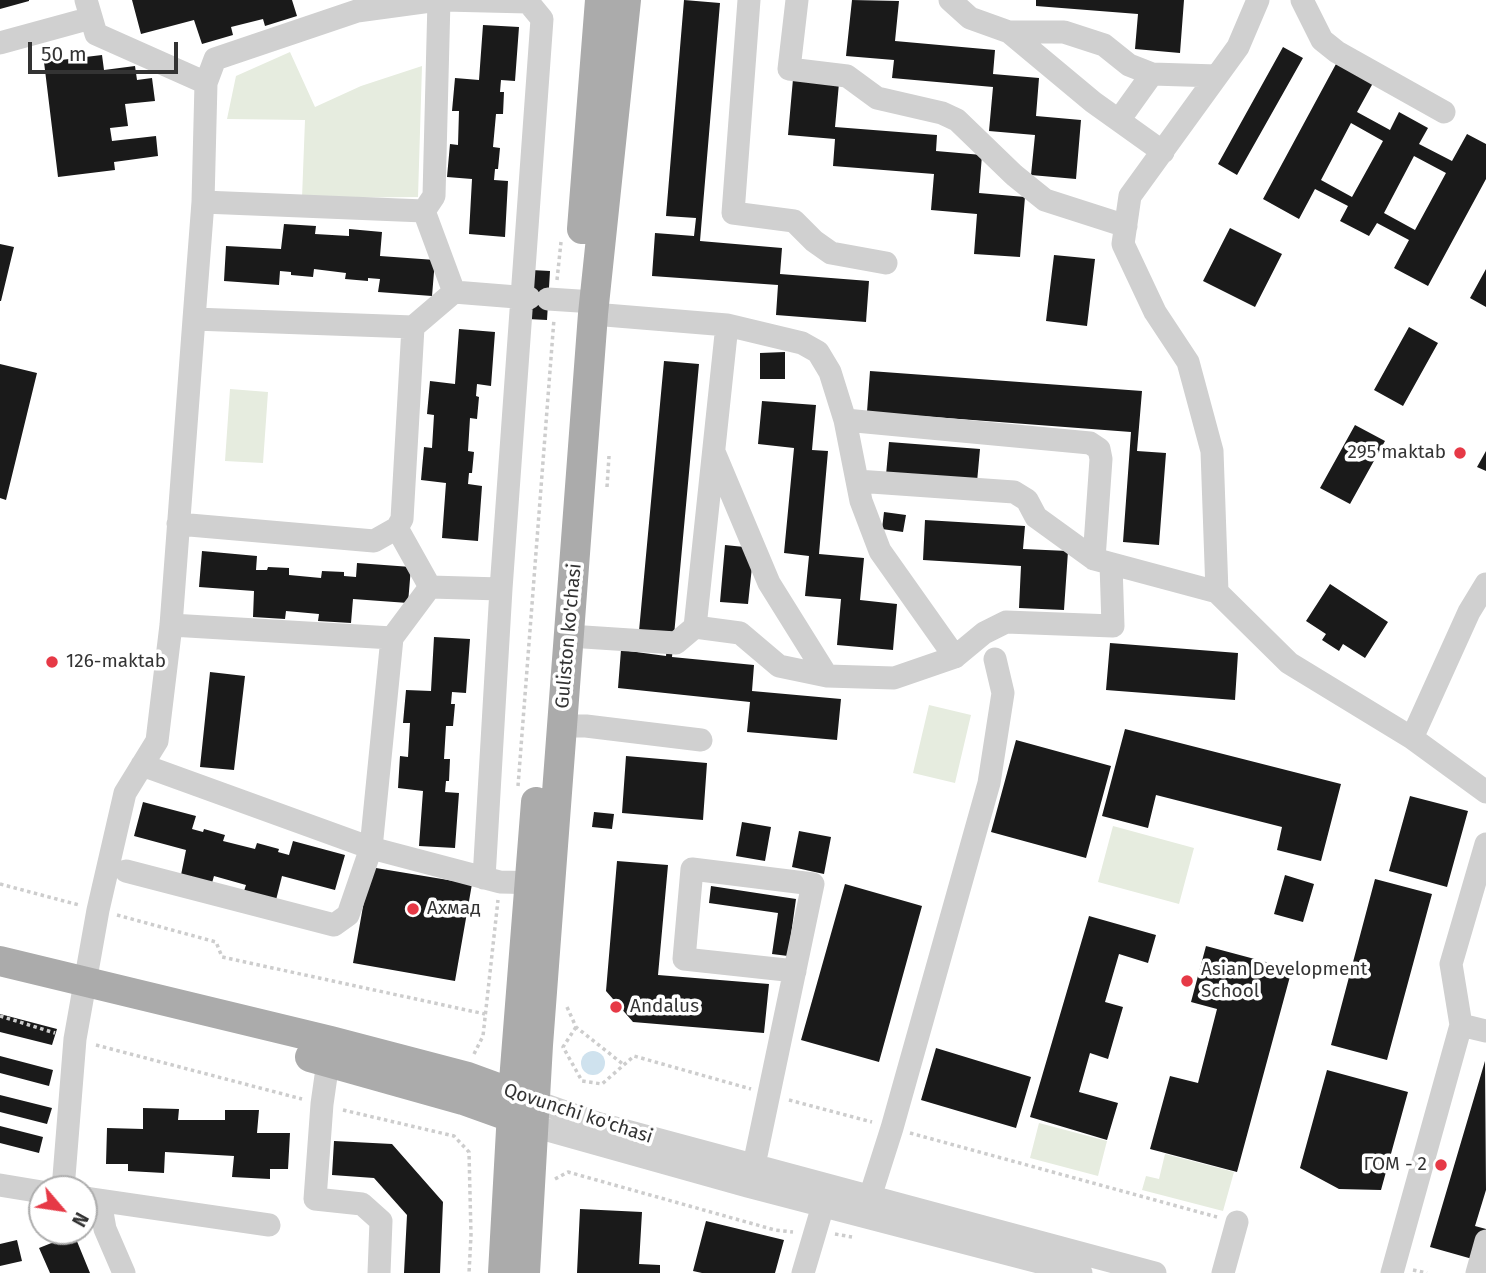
<!DOCTYPE html>
<html>
<head>
<meta charset="utf-8">
<style>
	body { margin:0 }
	#map { position:relative; width:1486px; height:1273px; overflow:hidden; background:#fff; font-family:"Fira Sans",sans-serif }
	canvas { display:block }
	.north { position:absolute; left:28px; top:1175px; width:70px; height:70px; box-sizing:border-box; background:#fff; border:2px solid #adadad; border-radius:50%; rotate:119deg; font-size:19px; font-weight:700; line-height:28px; text-align:center; color:#333 }
	.north::after { content:''; display:block; margin:auto; width:24px; height:32px; background:#e63946; clip-path:polygon(50% 0,100% 100%,50% 72%,0 100%) }
	.scale { position:absolute; left:28px; top:42px; width:150px; height:32px; box-sizing:border-box; border:4px solid #333; border-top:0; padding-left:9px; font-size:21px; line-height:24px; white-space:nowrap; color:#333; -webkit-text-stroke:5px #fff; paint-order:stroke }
</style>
</head>
<body>
<div id="map">
<canvas width="1486" height="1273"></canvas>
<div class="north">N</div>
<div class="scale">50 m</div>
</div>
<script>
const ctx = document.querySelector('canvas').getContext('2d');
ctx.lineJoin = 'round';
function fillPath(path, color) { ctx.fillStyle = color; ctx.fill(path, 'evenodd'); }
const shape = rows => new Path2D(rows.map(r => 'M' + r).join(''));
function stroke(path, color, width, dash) { ctx.strokeStyle = color; ctx.lineWidth = width; ctx.lineCap = dash ? 'butt' : 'round'; ctx.setLineDash(dash || []); ctx.stroke(path); }
function drawText(font, color, halo, rows, align = 'center') {
  ctx.font = font + ' "Fira Sans",sans-serif'; ctx.lineWidth = 7; ctx.setLineDash([]); ctx.textBaseline = 'middle'; ctx.strokeStyle = halo; ctx.fillStyle = color; for (const [text, x, y, turn = 0] of rows) {
    ctx.save(); ctx.translate(x, y); ctx.rotate((+turn || 0) * Math.PI / 180); ctx.textAlign = isNaN(turn) ? turn : align; if (halo) ctx.strokeText(text, 0, 0); ctx.fillText(text, 0, 0); ctx.restore();
  }
}
fillPath(shape([
	[290,52,315,107,361,86,422,66,418,197,302,198,305,120,227,119,236,76],
	[230,389,268,392,263,463,225,461],
	[929,705,971,715,955,783,913,773],
	[1113,826,1194,848,1179,904,1098,882],
	[1039,1123,1107,1141,1098,1176,1030,1158],
	[1165,1154,1234,1172,1223,1211,1142,1190,1146,1176,1159,1179]
]), '#e6ecdf');
fillPath(shape([
	'581 1063a12 12 0 1 1 24 0a12 12 0 1 1-24 0Z'
]), '#cfe2ee');
fillPath(shape([
	[0,0,29,0,29,1,0,9],
	[132,0,292,0,297,16,265,26,263,19,231,27,233,35,202,44,194,20,141,34],
	[684,0,720,3,700,241,782,248,780,274,869,281,866,322,776,315,778,285,652,276,655,233,694,236,696,218,666,216],
	[852,0,899,1,895,41,995,50,993,74,1039,78,1036,116,1081,120,1076,179,1031,175,1035,135,989,131,993,87,892,78,894,60,846,56],
	[1036,0,1184,0,1180,53,1135,49,1138,14,1036,6],
	[483,25,519,27,515,81,501,80,500,92,504,92,503,114,496,114,493,147,500,148,498,169,495,169,494,180,508,181,505,237,469,234,472,179,447,177,450,144,458,145,459,111,452,111,455,78,479,80],
	[1283,47,1303,58,1237,175,1218,164],
	[102,55,104,70,135,66,137,80,152,78,155,101,125,104,128,126,110,128,112,141,156,136,158,156,114,162,115,170,58,177,44,62],
	[1336,64,1373,83,1357,112,1390,130,1399,112,1428,128,1419,144,1452,161,1467,134,1486,144,1486,179,1428,286,1394,268,1409,240,1377,223,1369,236,1340,221,1348,206,1315,189,1299,219,1263,199],
	[1351,123,1383,141,1352,197,1321,180],
	[1414,156,1446,173,1415,230,1384,213],
	[793,79,839,83,835,127,937,135,936,151,982,155,979,193,1025,197,1020,257,974,254,977,214,931,210,934,174,833,166,835,139,788,135],
	[284,224,316,226,315,234,349,236,349,229,382,232,380,256,435,260,432,296,378,292,380,279,368,278,368,281,345,279,346,273,314,269,313,277,291,275,291,272,280,271,279,285,224,281,226,246,281,249],
	[1230,228,1282,254,1255,307,1203,281],
	[0,244,14,247,1,301,0,301],
	[1054,255,1095,259,1087,326,1046,321],
	[1486,269,1486,307,1470,298],
	[531,270,550,271,547,320,528,319],
	[1409,327,1438,343,1403,406,1374,390],
	[459,329,495,332,491,386,477,384,476,396,479,397,477,419,470,418,468,451,474,452,472,473,469,473,468,484,482,486,478,541,442,538,446,483,421,480,424,447,432,448,434,415,427,414,430,381,455,384],
	[785,352,785,379,760,379,760,353],
	[664,361,699,364,672,657,754,665,752,691,841,699,837,740,747,732,750,702,618,688,621,650,666,656,668,634,639,631],
	[0,364,37,373,6,500,0,498],
	[870,371,1142,391,1137,451,1166,453,1159,545,1123,542,1131,432,867,412],
	[762,401,816,405,812,450,828,451,819,554,864,558,860,600,897,604,893,650,837,645,841,599,805,596,809,556,784,553,794,448,758,444],
	[1355,425,1385,441,1350,504,1320,488],
	[889,442,980,449,977,482,886,475],
	[1486,451,1486,471,1477,467],
	[884,512,906,515,903,532,882,529],
	[925,520,1025,526,1023,549,1068,551,1064,610,1019,608,1021,566,923,560],
	[725,545,754,548,748,604,720,602],
	[202,551,257,556,256,570,267,570,268,567,289,568,289,575,321,578,322,571,344,572,344,576,356,577,357,563,411,567,408,603,353,599,351,623,318,621,319,614,286,611,285,619,253,617,254,591,199,587],
	[1330,584,1388,622,1365,658,1343,644,1339,651,1322,640,1326,634,1306,621],
	[434,637,470,639,466,693,452,692,451,704,455,704,453,726,446,726,444,759,450,759,449,781,446,781,445,792,459,793,455,848,419,846,423,791,398,788,400,756,408,757,410,723,403,723,406,690,431,691],
	[1110,643,1238,653,1235,700,1106,690],
	[210,672,245,676,234,770,200,767],
	[1125,729,1341,784,1321,861,1277,850,1282,827,1156,795,1148,828,1102,816],
	[1016,740,1111,766,1086,858,991,832],
	[626,756,707,763,703,820,622,813],
	[1410,796,1468,811,1447,887,1389,871],
	[143,802,196,816,192,829,203,832,204,829,225,835,223,841,255,849,257,843,279,849,278,852,289,855,293,841,345,855,335,890,282,876,276,900,244,891,246,885,214,876,212,883,181,875,186,850,134,836],
	[594,812,614,814,612,829,592,827],
	[742,822,771,827,765,861,736,856],
	[799,831,831,837,824,874,792,867],
	[617,861,668,865,658,975,769,984,764,1033,633,1022,606,991],
	[370,867,472,884,455,981,353,963],
	[1285,875,1314,884,1303,922,1274,914],
	[1375,879,1432,894,1387,1060,1331,1045],
	[845,884,922,906,879,1062,801,1040],
	[711,886,796,899,788,956,772,954,778,913,709,903],
	[1089,916,1156,935,1148,963,1119,954,1105,1002,1123,1007,1108,1059,1090,1053,1079,1092,1118,1103,1107,1140,1030,1117],
	[1206,946,1292,969,1237,1172,1150,1149,1170,1076,1198,1083,1217,1009,1191,1002],
	[0,1014,57,1029,52,1045,0,1032],
	[936,1048,1031,1077,1016,1128,921,1100],
	[0,1056,53,1070,49,1086,0,1073],
	[1485,1061,1486,1190,1475,1226,1486,1229,1486,1252,1483,1262,1430,1247],
	[1327,1070,1408,1092,1381,1190,1339,1189,1300,1168],
	[0,1095,52,1108,47,1124,0,1112],
	[143,1108,179,1109,178,1120,225,1120,225,1110,259,1110,257,1133,290,1133,288,1169,270,1169,270,1179,232,1177,234,1156,165,1152,164,1173,128,1171,128,1164,106,1164,107,1128,143,1129],
	[0,1126,43,1137,39,1153,0,1143],
	[334,1141,392,1144,443,1202,440,1273,404,1273,407,1215,374,1178,332,1175],
	[580,1209,642,1212,639,1264,660,1265,660,1273,577,1273],
	[706,1221,784,1240,775,1273,702,1273,693,1271],
	[74,1234,90,1273,50,1273,39,1248],
	[17,1240,22,1261,0,1266,0,1244]
]), '#1a1a1a');
stroke(shape([
	[557,280,561,242],
	[607,487,609,456],
	[518,786,554,319],
	[0,884,79,905],
	[117,915,216,942,222,957,485,1014],
	[567,1007,576,1027,624,1065],
	[0,1016,55,1033],
	[576,1027,563,1047,582,1081,602,1084,634,1056,751,1089],
	[96,1045,302,1099],
	[474,1054,483,1036,498,900],
	[789,1100,872,1122],
	[343,1110,454,1136,469,1152,471,1235,469,1273],
	[910,1133,1217,1217],
	[555,1179,568,1172,775,1230,793,1232],
	[835,1234,852,1237],
	[1413,1270,1427,1273]
]), '#cdcdcd', 3.5, [3.5, 3.5]);
stroke(shape([
	[444,0,528,2,542,19,501,589,484,878],
	[749,0,733,213,794,221,814,241,831,253,886,263],
	[797,0,789,69,847,76,877,98,942,113,957,120,1014,175,1045,200,1126,226],
	[950,0,970,18,1009,32,1093,102,1163,152],
	[1302,0,1322,40,1337,52,1444,112],
	[1009,32,1064,32,1104,45,1129,65,1152,74,1217,76],
	[0,43,91,18],
	[206,83,215,59,357,11,438,0],
	[1119,120,1152,74],
	[203,202,424,211,434,196,439,0],
	[424,211,454,292,529,298],
	[548,299,594,302],
	[593,314,727,325,802,343,818,352,830,372,845,420,861,501,880,551,955,657],
	[194,319,413,327],
	[727,325,695,627,740,633,779,666,827,676],
	[845,420,1090,443,1099,449,1101,459,1094,559,1217,592,1289,663,1412,738,1486,792],
	[714,452,769,583,827,676,894,678,955,657,984,633,1006,622,1113,626,1111,564],
	[857,481,1014,492,1027,500,1036,517,1094,559],
	[178,524,374,541,397,528,402,519,413,327,454,292],
	[397,528,430,587,501,589],
	[1217,592,1212,451,1188,362,1155,312,1123,244,1130,196,1238,47,1258,0],
	[569,636,676,643,695,627],
	[392,638,430,587],
	[562,726,586,726,701,740],
	[1412,738,1469,612,1486,584],
	[142,765,371,848,392,638,171,625],
	[126,871,334,925,348,915,371,848,500,882,544,883],
	[1461,1025,1486,1031],
	[330,1048,322,1104,315,1199,362,1204,381,1221,379,1273],
	[534,1101,597,1123,1155,1273],
	[533,1126,747,1186,1081,1273],
	[754,1165,813,884,692,869,684,959,795,971],
	[0,1185,42,1192],
	[63,1189,75,1039,98,910,125,793,157,741,171,625,194,319,203,202,206,83,96,34,86,0],
	[870,1197,892,1128,989,783,1003,693,995,659],
	[84,1198,269,1225],
	[100,1201,105,1229,124,1273],
	[803,1273,827,1192],
	[1223,1273,1237,1222],
	[1392,1273,1461,1025,1451,964,1486,844],
	[1477,1273,1486,1241]
]), '#d0d0d0', 23);
stroke(shape([
	[582,229,600,0],
	[0,961,331,1041,468,1077,531,1100],
	[310,1057,463,1100,530,1124],
	[503,1273,513,1094,536,802],
	[525,1273,538,1045,593,314,626,0]
]), '#ababab', 30);
for (const [x, y, r, color] of [
	[1460,453,7,"#e63946"],
	[52,662,7,"#e63946"],
	[413,909,7,"#e63946"],
	[1187,981,7,"#e63946"],
	[616,1007,7,"#e63946"],
	[1441,1165,7,"#e63946"]
]) { const dot = new Path2D(); dot.arc(x, y, r, 0, 2 * Math.PI); ctx.fillStyle = color; ctx.fill(dot); stroke(dot, '#fff', 2.5); }
drawText('19px', '#333', '#fff', [
	["295 maktab",1446,453,"right"],
	["126-maktab",66,662],
	["Ахмад",427,909],
	["Asian Development",1201,970],
	["School",1201,992],
	["Andalus",630,1007],
	["ГОМ - 2",1427,1165,"right"]
], 'left');
drawText('19px', '#333', '#fff', [
	["Guliston ko'chasi",569,636,-85],
	["Qovunchi ko'chasi",578,1114,18]
]);
</script>
</body>
</html>
